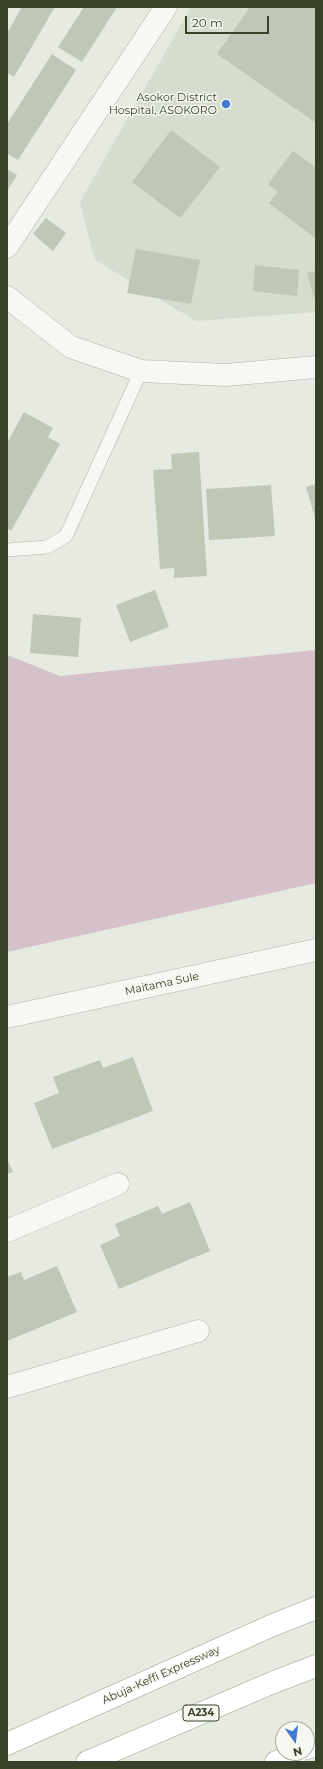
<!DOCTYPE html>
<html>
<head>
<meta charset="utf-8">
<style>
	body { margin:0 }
	#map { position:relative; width:323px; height:1769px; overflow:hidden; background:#e6eae0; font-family:Montserrat,sans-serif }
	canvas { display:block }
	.frame { position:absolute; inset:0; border:8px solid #374228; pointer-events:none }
	.north { position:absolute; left:275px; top:1721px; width:40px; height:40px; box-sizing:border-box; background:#f5f7f0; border:1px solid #a9afa0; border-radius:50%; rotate:166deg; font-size:11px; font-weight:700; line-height:16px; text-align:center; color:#374228 }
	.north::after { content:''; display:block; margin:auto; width:14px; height:18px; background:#4279d2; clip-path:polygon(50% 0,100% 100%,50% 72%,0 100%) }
	.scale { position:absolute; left:185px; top:16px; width:84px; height:18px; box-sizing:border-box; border:2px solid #374228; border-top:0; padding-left:5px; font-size:12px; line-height:14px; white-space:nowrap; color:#374228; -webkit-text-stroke:3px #f5f7f0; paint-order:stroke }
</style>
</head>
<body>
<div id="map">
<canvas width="323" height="1769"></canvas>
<div class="frame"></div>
<div class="north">N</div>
<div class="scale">20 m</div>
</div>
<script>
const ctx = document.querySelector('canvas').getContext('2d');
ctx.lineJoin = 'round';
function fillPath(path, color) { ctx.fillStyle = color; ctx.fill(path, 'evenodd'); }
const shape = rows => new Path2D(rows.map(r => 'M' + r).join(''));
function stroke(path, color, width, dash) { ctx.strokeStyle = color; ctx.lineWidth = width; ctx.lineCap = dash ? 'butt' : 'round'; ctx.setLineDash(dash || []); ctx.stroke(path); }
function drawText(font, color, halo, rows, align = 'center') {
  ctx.font = font + ' Montserrat,sans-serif'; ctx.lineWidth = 3; ctx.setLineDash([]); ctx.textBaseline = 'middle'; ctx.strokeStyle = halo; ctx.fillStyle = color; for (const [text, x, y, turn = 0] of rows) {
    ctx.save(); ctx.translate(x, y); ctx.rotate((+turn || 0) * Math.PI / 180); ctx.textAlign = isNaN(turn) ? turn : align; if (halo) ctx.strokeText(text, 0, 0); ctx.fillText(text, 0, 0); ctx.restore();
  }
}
fillPath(shape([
	[191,7,316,7,316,312,196,321,95,260,80,202]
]), '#d6dcce');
fillPath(shape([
	[316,650,316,883,7,952,7,655,60,676]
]), '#d4c1ca');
fillPath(shape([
	[22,7,55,7,14,77,7,73,7,33],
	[84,7,117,7,82,62,58,47],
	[250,7,316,7,316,123,217,54],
	[52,54,76,70,18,160,7,154,7,124],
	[171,130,220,167,180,218,132,182],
	[293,151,316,168,316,239,269,203,278,192,268,184],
	[7,169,17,175,7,191],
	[46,218,66,233,53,251,33,234],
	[136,249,200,260,191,304,127,293],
	[255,265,299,270,297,296,253,291],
	[316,271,316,298,314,298,307,273],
	[24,412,53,428,48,437,60,444,11,531,7,528,7,443],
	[199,452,207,576,174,578,174,568,160,569,153,470,172,469,171,454],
	[316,484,316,521,306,487],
	[271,485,275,536,209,540,206,489],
	[155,590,169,627,130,642,116,605],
	[33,614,81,618,78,657,30,653],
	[133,1057,153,1111,52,1149,34,1103,59,1093,53,1077,100,1060,103,1068],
	[7,1159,13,1172,7,1174],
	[190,1202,210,1251,119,1289,100,1245,120,1236,115,1224,158,1206,162,1214],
	[57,1266,77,1312,7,1341,7,1277,21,1272,24,1280]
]), '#c1c7b7');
const service = shape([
	[7,550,47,547,66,536,141,371]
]);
const minor = shape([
	[7,247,166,7],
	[7,297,71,347,141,371,226,375,316,367],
	[7,1017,316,950],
	[7,1231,118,1184],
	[7,1387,198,1331]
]);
const trunk = shape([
	[7,1744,273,1625,316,1608]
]);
const motorway = shape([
	[307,1748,316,1745],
	[87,1762,274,1682,316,1666],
	[276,1762,297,1753]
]);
stroke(service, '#aeb4a5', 14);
stroke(minor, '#aeb4a5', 23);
stroke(trunk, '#97a187', 23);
stroke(motorway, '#97a187', 23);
stroke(service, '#f6f8f3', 13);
stroke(minor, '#f6f8f3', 22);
stroke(trunk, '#fff', 22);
stroke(motorway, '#fff', 22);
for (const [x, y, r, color] of [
	[226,104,5,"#4279d2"]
]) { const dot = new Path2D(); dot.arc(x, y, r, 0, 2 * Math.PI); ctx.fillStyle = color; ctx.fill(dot); stroke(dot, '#f5f7f0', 1.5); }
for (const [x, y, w] of [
	[201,1713,36]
]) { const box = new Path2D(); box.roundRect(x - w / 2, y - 8, w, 16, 3); ctx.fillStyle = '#f5f7f0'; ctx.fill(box); stroke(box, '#374228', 1); }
drawText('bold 10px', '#374228', null, [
	["A234",201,1713]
]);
drawText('11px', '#374228', '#f5f7f0', [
	["Asokor District",217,98],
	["Hospital, ASOKORO",217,111]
], 'right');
drawText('11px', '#374228', '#f5f7f0', [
	["Maitama Sule",162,984,-12],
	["Abuja-Keffi Expressway",161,1675,-24]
]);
</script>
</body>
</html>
